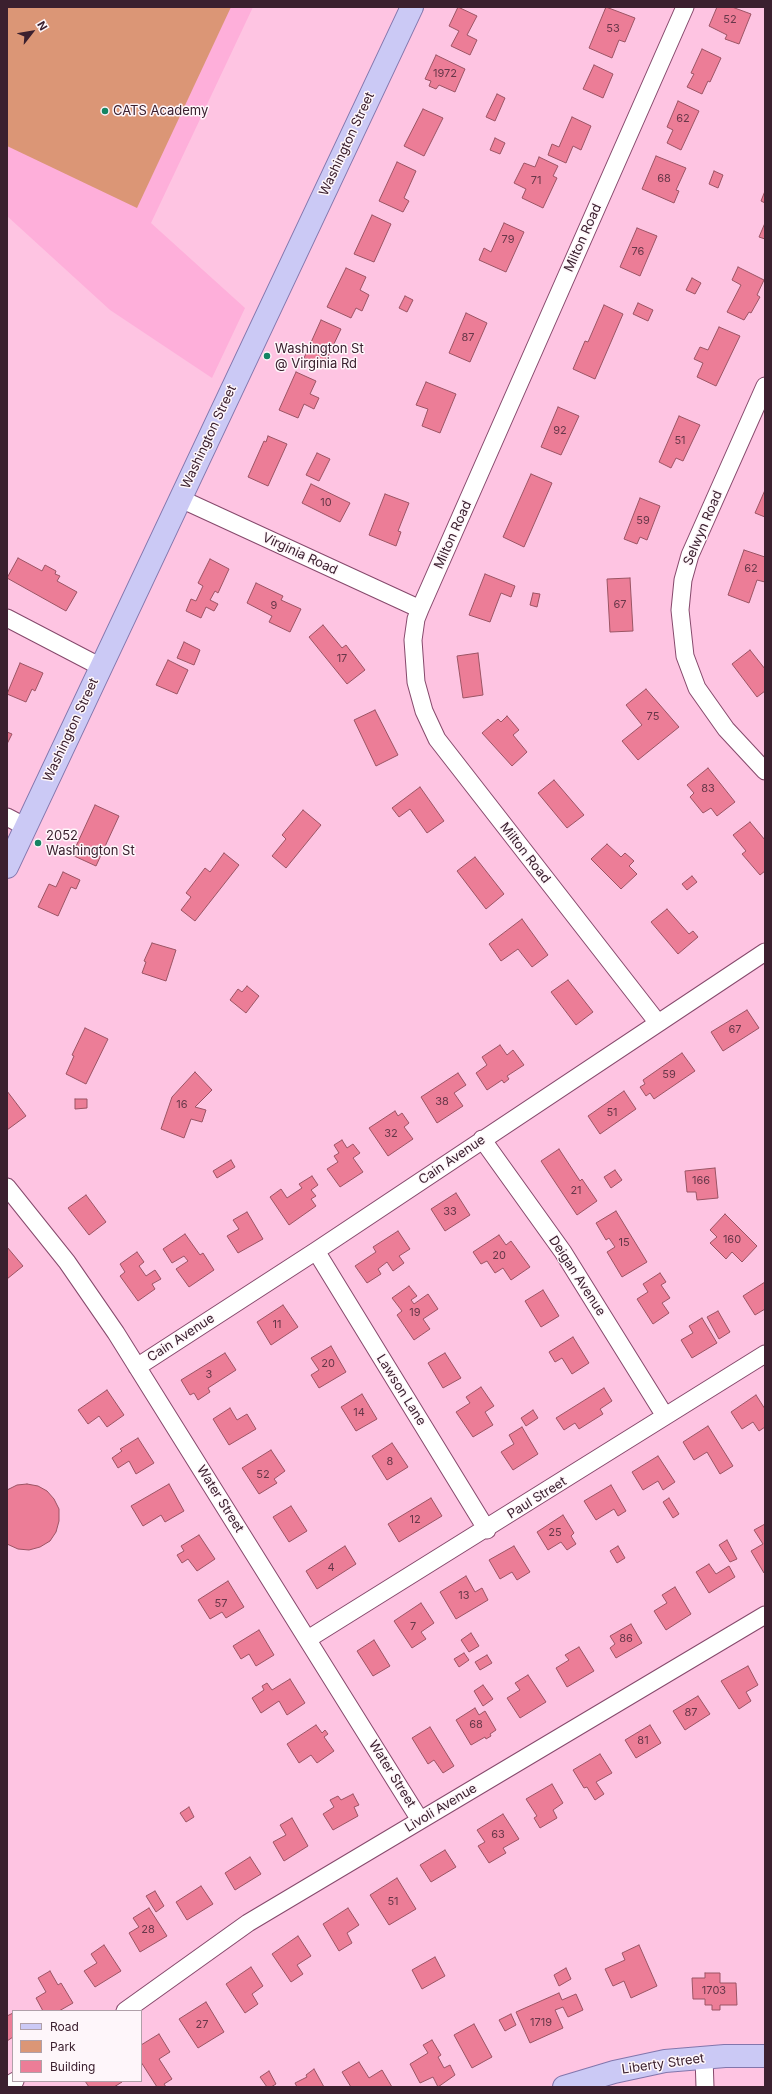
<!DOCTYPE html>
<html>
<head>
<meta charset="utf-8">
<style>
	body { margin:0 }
	#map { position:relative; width:772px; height:2094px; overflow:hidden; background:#fec4e2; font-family:Inter,sans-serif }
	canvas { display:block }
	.frame { position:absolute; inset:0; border:8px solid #3b202f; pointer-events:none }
	.legend { position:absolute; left:12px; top:2010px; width:130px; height:72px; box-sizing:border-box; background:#fef6fa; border:1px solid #b0a0a9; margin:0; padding:5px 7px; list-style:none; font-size:12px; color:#3b202f }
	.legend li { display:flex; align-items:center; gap:8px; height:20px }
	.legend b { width:20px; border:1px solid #b0a0a9 }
	.north { position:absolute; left:12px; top:12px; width:40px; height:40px; -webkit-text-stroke:3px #fef6fa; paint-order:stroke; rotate:59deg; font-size:11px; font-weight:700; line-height:16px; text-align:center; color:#3b202f }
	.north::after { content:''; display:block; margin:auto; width:14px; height:18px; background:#3b202f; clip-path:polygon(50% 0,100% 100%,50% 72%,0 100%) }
</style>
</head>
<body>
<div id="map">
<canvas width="772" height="2094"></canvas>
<div class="frame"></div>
<ul class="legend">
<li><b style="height:5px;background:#cbc9f5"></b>Road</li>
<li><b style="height:11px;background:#db9676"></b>Park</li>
<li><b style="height:11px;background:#ec7d97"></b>Building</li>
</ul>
<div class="north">N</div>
</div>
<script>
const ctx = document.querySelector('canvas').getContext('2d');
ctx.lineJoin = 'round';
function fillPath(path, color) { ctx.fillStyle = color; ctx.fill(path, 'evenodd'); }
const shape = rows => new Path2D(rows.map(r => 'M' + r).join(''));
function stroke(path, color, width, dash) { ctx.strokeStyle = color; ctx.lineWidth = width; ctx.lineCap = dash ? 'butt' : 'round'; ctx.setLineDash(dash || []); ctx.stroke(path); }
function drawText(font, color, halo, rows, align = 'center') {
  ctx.font = font + ' Inter,sans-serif'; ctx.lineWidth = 3; ctx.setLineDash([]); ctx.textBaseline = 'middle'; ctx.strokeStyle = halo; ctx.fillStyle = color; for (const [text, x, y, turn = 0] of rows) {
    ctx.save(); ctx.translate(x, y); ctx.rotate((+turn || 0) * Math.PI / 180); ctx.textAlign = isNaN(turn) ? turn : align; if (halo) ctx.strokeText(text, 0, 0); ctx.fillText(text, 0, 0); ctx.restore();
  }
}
fillPath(shape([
	[7,7,253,7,151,223,245,308,212,378,110,310,7,216]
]), '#feafda');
fillPath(shape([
	[7,7,231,7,137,208,7,146]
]), '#db9676');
const building = shape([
	[458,7,477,16,467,35,477,40,470,55,451,46,459,31,449,26,458,7],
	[606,7,635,18,625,42,619,40,612,58,589,48,606,7],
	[717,7,732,7,751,14,739,44,725,39,727,35,709,26,717,7],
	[702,49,721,58,710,82,708,81,702,94,687,87,694,74,691,73,702,49],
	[436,55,465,69,455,92,439,85,436,89,429,86,431,81,425,79,436,55],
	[594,65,613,74,603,98,583,89,594,65],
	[497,94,505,98,495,121,486,117,497,94],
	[678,101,699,111,681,150,667,143,673,130,667,127,678,101],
	[423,109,443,118,424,156,404,146,423,109],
	[572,117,591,126,581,150,573,146,566,163,548,155,552,144,559,147,572,117],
	[495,138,505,143,500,154,490,150,495,138],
	[656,156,686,168,676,190,679,191,674,203,642,189,656,156],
	[539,157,558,166,553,176,557,178,543,208,522,198,526,189,514,183,524,163,535,167,539,157],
	[397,162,416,171,404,198,409,201,403,212,379,201,397,162],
	[714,171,723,175,718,188,709,184,714,171],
	[765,191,765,203,761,201,765,191],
	[372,215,391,224,374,262,354,254,372,215],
	[504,223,524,232,506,272,479,260,484,248,491,252,504,223],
	[765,223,765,239,759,237,765,223],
	[637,228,657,236,640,276,620,267,637,228],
	[738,267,764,280,757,295,760,297,751,313,749,312,744,320,727,312,741,285,732,280,738,267],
	[346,268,366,277,360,290,369,295,362,311,356,308,351,318,327,307,346,268],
	[692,278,701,283,695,294,686,290,692,278],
	[405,296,413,300,407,312,399,308,405,296],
	[638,303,653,310,648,321,633,314,638,303],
	[604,305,623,314,595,379,573,369,585,341,588,342,604,305],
	[466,313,487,323,470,362,449,353,466,313],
	[321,320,341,329,323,367,304,358,321,320],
	[719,327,740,336,716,386,697,377,703,363,694,359,700,347,708,350,719,327],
	[296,372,316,381,310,394,319,398,314,409,304,404,298,418,279,410,296,372],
	[426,382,456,394,440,433,422,426,428,409,416,405,426,382],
	[558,407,579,416,561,455,541,447,558,407],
	[679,416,700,425,683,461,676,458,671,468,659,462,679,416],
	[268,436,287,444,268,486,248,477,264,441,266,442,268,436],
	[317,453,330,459,319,481,306,475,317,453],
	[531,474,552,483,524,547,503,537,531,474],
	[311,484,350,503,340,522,302,503,311,484],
	[765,490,765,517,755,513,765,490],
	[385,494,409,503,398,531,401,532,396,546,369,535,385,494],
	[640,498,660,506,647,540,640,537,637,544,624,539,640,498],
	[744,550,765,557,765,582,757,580,749,603,728,595,744,550],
	[18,558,42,571,45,565,56,571,55,574,60,576,57,581,77,592,66,611,7,578,18,558],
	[210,559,229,569,218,593,215,591,210,600,218,604,214,611,206,607,201,618,186,611,191,599,196,601,203,586,198,583,210,559],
	[485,574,515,586,511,597,501,593,490,622,469,615,485,574],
	[630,578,633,631,610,632,607,579,630,578],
	[256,583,283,596,281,600,301,609,290,632,269,622,272,616,247,603,256,583],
	[533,593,540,594,537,607,530,605,533,593],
	[323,625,342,648,346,645,365,670,347,684,309,637,323,625],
	[184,642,200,650,194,665,177,658,184,642],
	[750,650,765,669,765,691,757,697,732,664,750,650],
	[478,653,483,695,463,698,457,656,478,653],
	[168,660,188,670,177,694,156,685,168,660],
	[20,663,43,673,35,691,32,689,26,702,7,694,20,663],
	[646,689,679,727,638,760,622,741,642,725,626,705,646,689],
	[375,710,398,755,376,766,354,720,375,710],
	[507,716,519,730,513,735,527,752,512,766,482,733,498,719,501,722,507,716],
	[7,732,12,734,7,744,7,732],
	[708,768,735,802,717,816,711,808,703,813,690,797,694,793,687,785,708,768],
	[554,780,584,815,567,828,538,793,554,780],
	[420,787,444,821,427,833,410,809,399,817,392,808,420,787],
	[95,805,119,816,96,866,72,855,95,805],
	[303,810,321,825,286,868,272,856,286,839,282,835,303,810],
	[750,822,765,840,765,871,760,875,742,854,746,851,733,835,750,822],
	[607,844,621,857,625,853,634,861,629,866,637,874,621,889,591,859,607,844],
	[224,853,239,865,195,921,181,910,191,897,186,893,205,868,210,872,224,853],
	[475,857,504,894,486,909,457,871,475,857],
	[63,872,80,880,76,889,71,887,58,916,38,907,49,884,56,887,63,872],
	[692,876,697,882,687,890,682,884,692,876],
	[667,909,689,934,693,931,698,937,678,954,651,922,667,909],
	[522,919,548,955,532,967,518,949,501,961,489,944,522,919],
	[152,943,176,950,166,981,142,973,146,962,144,961,152,943],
	[568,980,593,1012,576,1025,551,992,568,980],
	[247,986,259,996,246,1013,230,1000,238,989,242,992,247,986],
	[747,1010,759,1028,723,1051,711,1032,747,1010],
	[85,1028,108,1039,86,1084,66,1074,74,1056,72,1055,85,1028],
	[500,1045,507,1055,513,1050,524,1065,507,1076,509,1079,504,1083,502,1080,487,1090,476,1073,487,1065,482,1057,500,1045],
	[682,1053,695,1071,654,1099,650,1093,646,1096,640,1087,645,1084,643,1080,682,1053],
	[195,1072,212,1090,195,1107,206,1110,202,1122,191,1119,184,1138,161,1129,172,1097,195,1072],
	[458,1073,466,1085,454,1093,463,1106,437,1123,421,1097,458,1073],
	[7,1091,26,1116,7,1130,7,1091],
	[624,1091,636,1109,600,1134,588,1116,624,1091],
	[75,1099,87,1099,87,1108,75,1109,75,1099],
	[395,1111,398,1116,402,1113,409,1123,404,1127,413,1139,388,1156,369,1128,395,1111],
	[342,1140,347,1148,353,1144,360,1153,353,1158,363,1172,340,1187,327,1169,338,1162,334,1156,339,1153,334,1145,342,1140],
	[559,1149,580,1181,582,1179,597,1201,577,1215,541,1161,559,1149],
	[231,1160,235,1167,217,1178,213,1171,231,1160],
	[715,1168,718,1198,697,1200,696,1192,687,1192,685,1171,715,1168],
	[615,1170,622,1180,611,1188,604,1177,615,1170],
	[312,1176,318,1185,311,1190,316,1196,311,1199,316,1206,289,1225,270,1197,281,1189,287,1198,302,1188,299,1184,312,1176],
	[456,1193,470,1215,445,1231,431,1209,456,1193],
	[86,1195,106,1222,89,1235,68,1208,86,1195],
	[616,1211,647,1262,622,1277,607,1252,615,1247,609,1238,606,1240,596,1223,616,1211],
	[247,1212,263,1239,238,1253,227,1236,239,1229,233,1220,247,1212],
	[725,1214,757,1246,742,1262,732,1252,726,1259,710,1243,717,1237,710,1230,725,1214],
	[398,1231,410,1249,399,1256,404,1263,393,1271,387,1262,378,1269,381,1274,367,1283,355,1266,376,1252,373,1247,398,1231],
	[185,1234,200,1255,203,1253,214,1270,189,1287,176,1269,188,1261,184,1256,172,1263,163,1249,185,1234],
	[499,1235,506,1245,511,1241,530,1267,511,1280,503,1268,495,1273,487,1261,481,1264,473,1252,499,1235],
	[7,1247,23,1266,7,1279,7,1247],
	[137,1252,144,1262,139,1266,146,1276,155,1270,161,1279,152,1284,155,1289,138,1301,120,1276,125,1272,120,1264,137,1252],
	[660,1273,666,1282,661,1285,670,1298,662,1303,669,1313,653,1324,637,1299,648,1292,643,1284,660,1273],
	[765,1282,765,1309,755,1315,743,1296,765,1282],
	[409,1286,417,1296,411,1300,414,1304,428,1294,438,1309,423,1319,430,1329,414,1340,397,1315,402,1311,392,1298,409,1286],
	[543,1290,559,1316,541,1327,525,1301,543,1290],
	[283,1305,298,1327,271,1345,257,1322,283,1305],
	[718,1311,730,1332,719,1339,707,1317,718,1311],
	[702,1318,717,1343,692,1358,681,1340,693,1333,689,1326,702,1318],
	[573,1337,589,1363,572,1374,562,1358,555,1362,549,1352,573,1337],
	[331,1346,346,1372,319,1388,311,1375,319,1370,311,1358,331,1346],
	[225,1353,236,1370,208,1388,210,1392,198,1400,194,1393,190,1395,181,1380,225,1353],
	[445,1353,461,1378,443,1388,428,1363,445,1353],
	[481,1387,494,1406,485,1412,493,1425,473,1437,456,1412,470,1403,466,1397,481,1387],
	[604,1388,612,1401,600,1409,603,1414,579,1429,575,1423,564,1430,556,1418,604,1388],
	[107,1390,124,1415,107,1427,99,1416,88,1424,78,1410,107,1390],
	[362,1394,377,1419,356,1431,341,1407,362,1394],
	[756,1395,765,1409,765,1427,759,1431,753,1422,742,1429,731,1412,756,1395],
	[230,1408,237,1420,247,1414,256,1429,229,1445,213,1419,230,1408],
	[533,1410,538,1418,526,1426,521,1418,533,1410],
	[708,1426,733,1466,720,1474,707,1452,694,1460,683,1442,708,1426],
	[522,1427,538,1454,513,1470,501,1452,514,1444,509,1435,522,1427],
	[138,1438,154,1463,136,1474,129,1461,118,1468,112,1458,122,1451,120,1449,138,1438],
	[392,1443,408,1467,387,1480,372,1456,392,1443],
	[271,1450,285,1471,274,1479,277,1483,259,1494,242,1468,271,1450],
	[658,1456,675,1482,663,1490,658,1481,643,1490,632,1472,658,1456],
	[27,1484,38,1486,47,1491,54,1499,59,1509,59,1521,56,1532,50,1541,40,1547,29,1550,18,1549,7,1544,7,1490,17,1485,27,1484],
	[169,1484,184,1511,165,1522,161,1515,143,1526,131,1506,169,1484],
	[611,1485,626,1511,618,1516,614,1509,596,1520,584,1501,611,1485],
	[431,1498,442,1516,399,1542,388,1524,431,1498],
	[669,1498,679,1514,673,1518,663,1502,669,1498],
	[291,1506,307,1531,289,1542,273,1517,291,1506],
	[563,1515,574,1533,571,1536,576,1544,567,1550,561,1542,548,1550,537,1532,563,1515],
	[765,1524,765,1572,764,1573,751,1551,763,1544,754,1530,765,1524],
	[199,1535,215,1559,197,1571,188,1559,182,1563,177,1555,184,1551,181,1546,199,1535],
	[727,1540,737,1559,730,1562,719,1545,727,1540],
	[345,1546,356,1564,317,1589,306,1571,345,1546],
	[514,1546,530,1572,517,1580,512,1572,500,1579,489,1560,514,1546],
	[618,1546,625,1558,617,1563,610,1551,618,1546],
	[709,1564,716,1574,729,1566,735,1577,709,1593,696,1572,709,1564],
	[466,1576,475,1592,482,1588,488,1600,456,1619,440,1592,466,1576],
	[228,1581,244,1607,226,1618,222,1612,210,1619,198,1600,228,1581],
	[675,1587,691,1614,666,1630,654,1611,667,1603,662,1595,675,1587],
	[421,1603,434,1623,421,1632,426,1639,412,1648,394,1621,421,1603],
	[631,1624,642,1643,616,1658,610,1648,615,1644,610,1636,631,1624],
	[259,1630,274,1655,256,1666,249,1654,241,1659,233,1646,259,1630],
	[471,1633,479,1646,469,1652,461,1640,471,1633],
	[374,1640,390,1666,373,1676,357,1651,374,1640],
	[579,1647,594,1671,567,1687,556,1668,569,1660,565,1655,579,1647],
	[464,1653,469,1660,459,1667,454,1659,464,1653],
	[487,1655,492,1663,480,1670,475,1662,487,1655],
	[748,1666,758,1685,746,1692,751,1701,739,1709,721,1681,748,1666],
	[528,1675,546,1702,520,1718,507,1698,520,1690,515,1683,528,1675],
	[290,1679,305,1703,287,1715,279,1701,261,1713,252,1698,264,1690,262,1686,267,1683,272,1690,290,1679],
	[483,1685,493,1699,483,1706,474,1691,483,1685],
	[698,1696,710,1714,685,1730,673,1711,698,1696],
	[475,1708,479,1715,485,1711,496,1730,490,1734,491,1736,486,1739,485,1737,471,1745,456,1720,475,1708],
	[316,1725,322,1733,325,1730,328,1734,324,1737,334,1751,317,1763,311,1755,299,1763,287,1744,316,1725],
	[650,1725,661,1743,636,1758,625,1740,650,1725],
	[430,1727,454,1766,443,1773,434,1760,428,1764,412,1738,430,1727],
	[600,1754,612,1773,596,1782,604,1794,595,1800,587,1787,584,1788,573,1770,600,1754],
	[552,1784,563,1803,553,1810,557,1818,540,1828,534,1818,537,1816,526,1799,552,1784],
	[353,1794,359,1805,354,1807,358,1816,333,1830,323,1814,334,1807,330,1800,338,1796,341,1800,353,1794],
	[189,1807,194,1817,186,1822,180,1813,189,1807],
	[503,1814,519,1839,503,1848,506,1853,489,1863,478,1846,485,1842,477,1830,503,1814],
	[292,1818,308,1846,284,1861,273,1842,286,1835,280,1825,292,1818],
	[445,1850,456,1867,431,1882,420,1865,445,1850],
	[250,1857,261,1874,235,1890,225,1873,250,1857],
	[397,1878,416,1909,389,1925,370,1895,397,1878],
	[201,1886,213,1904,187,1920,176,1902,201,1886],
	[155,1891,164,1906,156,1912,146,1896,155,1891],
	[149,1908,167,1936,140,1952,129,1933,139,1927,133,1918,149,1908],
	[348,1908,359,1925,347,1933,352,1943,339,1951,323,1924,348,1908],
	[298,1936,311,1956,297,1965,303,1974,291,1982,272,1954,298,1936],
	[104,1945,121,1971,95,1987,84,1971,97,1963,91,1954,104,1945],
	[639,1945,657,1986,631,1998,624,1981,613,1986,605,1969,625,1960,622,1953,639,1945],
	[435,1957,445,1976,422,1989,412,1970,435,1957],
	[251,1967,263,1986,252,1994,258,2004,245,2013,226,1984,251,1967],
	[566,1968,571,1979,559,1986,554,1975,566,1968],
	[50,1971,58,1985,61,1983,73,2003,59,2011,43,2011,36,1998,46,1992,38,1978,50,1971],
	[705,1973,720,1973,720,1983,736,1983,737,2005,720,2005,720,2010,712,2010,712,2005,705,2005,705,1999,693,1999,692,1978,705,1978,705,1973],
	[559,1993,562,2000,576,1994,583,2010,568,2017,563,2007,555,2010,563,2028,530,2043,516,2012,559,1993],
	[206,2002,224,2032,198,2048,179,2019,206,2002],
	[13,2013,13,2037,7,2041,7,2016,13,2013],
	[511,2014,516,2025,505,2031,499,2020,511,2014],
	[474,2024,492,2057,472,2068,454,2035,474,2024],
	[159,2034,170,2052,159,2059,172,2079,164,2084,166,2087,157,2087,141,2062,141,2045,159,2034],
	[432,2040,441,2055,438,2057,444,2068,450,2065,455,2075,438,2087,433,2077,420,2083,410,2064,428,2053,423,2045,432,2040],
	[359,2062,369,2078,382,2070,392,2087,351,2087,342,2072,359,2062],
	[314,2069,324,2087,297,2087,295,2083,307,2077,306,2075,314,2069],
	[269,2071,276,2084,271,2087,267,2087,260,2077,269,2071],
	[85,2081,121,2081,122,2082,114,2087,89,2087,85,2081]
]);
fillPath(building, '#ec7d97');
stroke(building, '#9b5464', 1);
const minor = shape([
	[765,386,690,555,683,580,680,610,685,656,697,688,726,729,765,771],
	[181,499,420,609],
	[7,618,101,667],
	[7,817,26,827],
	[658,1023,437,739,424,711,416,682,413,640,416,619,420,609,685,7],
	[482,1139,563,1252,665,1416],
	[7,1187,67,1262,116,1333,420,1820],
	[316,1251,487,1530],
	[137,1367,316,1251,765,952],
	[308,1639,765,1354],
	[125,2011,248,1923,765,1615],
	[704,2057,705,2087],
	[7,2086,15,2081]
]);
const major = shape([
	[7,867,412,7],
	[564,2087,614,2072,665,2061,725,2056,765,2056]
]);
stroke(minor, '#86496c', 19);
stroke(major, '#8276ac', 24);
stroke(minor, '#fff', 17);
stroke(major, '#cbc9f5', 22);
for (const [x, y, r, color] of [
	[105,111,4,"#158462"],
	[267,356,4,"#158462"],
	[38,843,4,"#158462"]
]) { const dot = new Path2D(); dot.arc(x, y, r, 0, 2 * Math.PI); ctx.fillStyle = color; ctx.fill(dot); stroke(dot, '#fef6fa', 1.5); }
drawText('11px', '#673749', null, [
	["52",730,20],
	["53",613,29],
	["1972",445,74],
	["62",683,119],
	["68",664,179],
	["71",536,181],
	["79",508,240],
	["76",638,252],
	["87",468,338],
	["92",560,431],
	["51",680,441],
	["10",326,503],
	["59",643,521],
	["62",751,569],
	["67",620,605],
	["9",274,606],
	["17",342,659],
	["75",653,717],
	["83",708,789],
	["67",735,1030],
	["59",669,1075],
	["38",442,1102],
	["16",182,1105],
	["51",612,1113],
	["32",391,1134],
	["166",701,1181],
	["21",576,1191],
	["33",450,1212],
	["160",732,1240],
	["15",624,1243],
	["20",499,1256],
	["19",415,1313],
	["11",277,1325],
	["20",328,1364],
	["3",209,1375],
	["14",359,1413],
	["8",390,1462],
	["52",263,1475],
	["12",415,1520],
	["25",555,1533],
	["4",331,1568],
	["13",464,1596],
	["57",221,1604],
	["7",413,1627],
	["86",626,1639],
	["87",691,1713],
	["68",476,1725],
	["81",643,1741],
	["63",498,1835],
	["51",393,1902],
	["28",148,1930],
	["1703",714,1991],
	["1719",541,2023],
	["27",202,2025]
]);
drawText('13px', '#3b202f', '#fef6fa', [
	["CATS Academy",113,111],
	["Washington St",275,349],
	["@ Virginia Rd",275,364],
	["2052",46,836],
	["Washington St",46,851]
], 'left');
drawText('13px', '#3b202f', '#fef6fa', [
	["Washington Street",347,144,-65],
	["Milton Road",583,238,-66],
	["Washington Street",209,437,-65],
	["Selwyn Road",703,528,-67],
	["Milton Road",453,535,-66],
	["Virginia Road",300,554,25],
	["Washington Street",71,730,-65],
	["Milton Road",525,853,52],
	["Cain Avenue",452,1160,-34],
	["Deigan Avenue",577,1276,57],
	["Cain Avenue",181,1338,-33],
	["Lawson Lane",401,1390,58],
	["Paul Street",537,1498,-32],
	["Water Street",220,1499,58],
	["Water Street",392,1774,58],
	["Livoli Avenue",441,1808,-31],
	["Liberty Street",663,2064,-8]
]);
</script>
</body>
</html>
